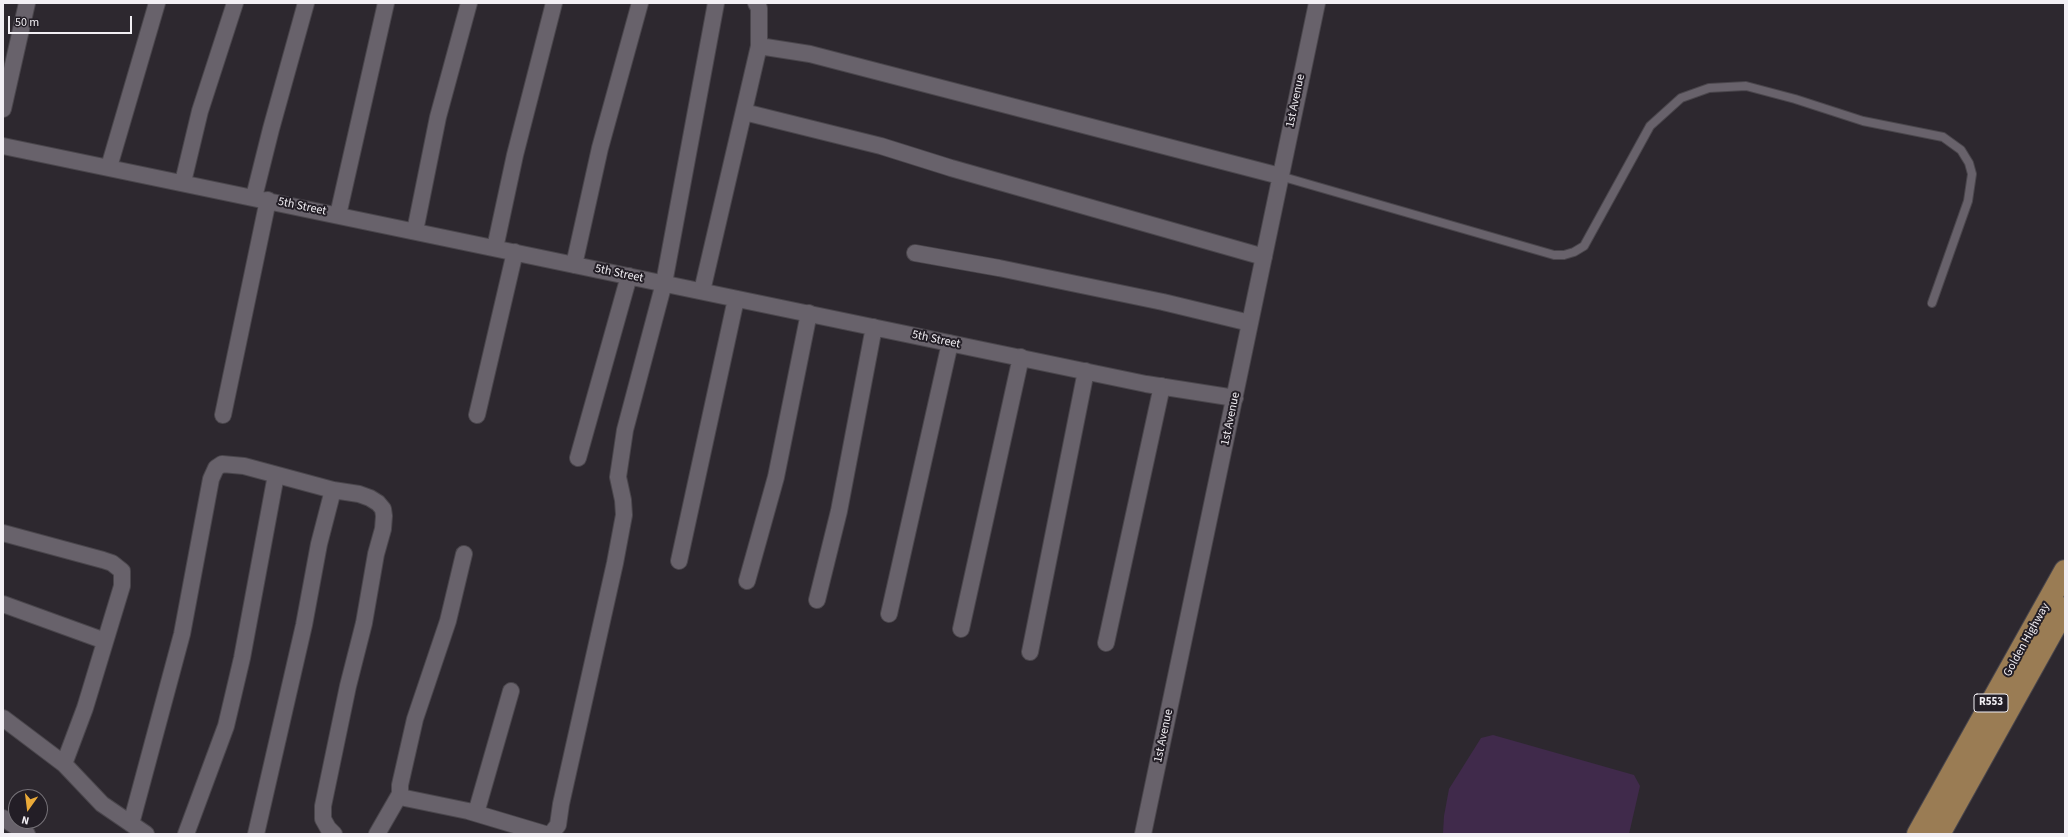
<!DOCTYPE html>
<html>
<head>
<meta charset="utf-8">
<style>
	body { margin:0 }
	#map { position:relative; width:2068px; height:837px; overflow:hidden; background:#2d282f; font-family:"Source Sans 3",sans-serif }
	canvas { display:block }
	.frame { position:absolute; inset:0; border:4px solid #f2eff4; pointer-events:none }
	.north { position:absolute; left:8px; top:789px; width:40px; height:40px; box-sizing:border-box; background:#231e26; border:1px solid #767278; border-radius:50%; rotate:194deg; font-size:11px; font-weight:700; line-height:16px; text-align:center; color:#f2eff4 }
	.north::after { content:''; display:block; margin:auto; width:14px; height:18px; background:#eaaa39; clip-path:polygon(50% 0,100% 100%,50% 72%,0 100%) }
	.scale { position:absolute; left:8px; top:16px; width:124px; height:18px; box-sizing:border-box; border:2px solid #f2eff4; border-top:0; padding-left:5px; font-size:12px; line-height:14px; white-space:nowrap; color:#f2eff4; -webkit-text-stroke:3px #231e26; paint-order:stroke }
</style>
</head>
<body>
<div id="map">
<canvas width="2068" height="837"></canvas>
<div class="frame"></div>
<div class="north">N</div>
<div class="scale">50 m</div>
</div>
<script>
const ctx = document.querySelector('canvas').getContext('2d');
ctx.lineJoin = 'round';
function fillPath(path, color) { ctx.fillStyle = color; ctx.fill(path, 'evenodd'); }
const shape = rows => new Path2D(rows.map(r => 'M' + r).join(''));
function stroke(path, color, width, dash) { ctx.strokeStyle = color; ctx.lineWidth = width; ctx.lineCap = dash ? 'butt' : 'round'; ctx.setLineDash(dash || []); ctx.stroke(path); }
function drawText(font, color, halo, rows, align = 'center') {
  ctx.font = font + ' "Source Sans 3",sans-serif'; ctx.lineWidth = 4; ctx.setLineDash([]); ctx.textBaseline = 'middle'; ctx.strokeStyle = halo; ctx.fillStyle = color; for (const [text, x, y, turn = 0] of rows) {
    ctx.save(); ctx.translate(x, y); ctx.rotate((+turn || 0) * Math.PI / 180); ctx.textAlign = isNaN(turn) ? turn : align; if (halo) ctx.strokeText(text, 0, 0); ctx.fillText(text, 0, 0); ctx.restore();
  }
}
fillPath(shape([
	[1493,735,1634,775,1640,786,1629,834,1443,834,1444,816,1449,789,1481,738]
]), '#402a4b');
const lane = shape([
	[1280,176,1554,255,1564,255,1574,252,1584,246,1650,126,1681,98,1709,88,1746,86,1795,99,1863,121,1943,137,1961,150,1969,163,1972,174,1968,201,1932,303]
]);
const street = shape([
	[759,46,810,54,1280,176],
	[3,109,27,3],
	[744,112,881,146,951,168,1264,257],
	[3,146,1146,384,1235,398],
	[109,167,157,3],
	[183,182,200,111,235,3],
	[254,197,271,129,306,3],
	[338,215,386,3],
	[415,231,438,117,469,3],
	[495,248,515,155,554,3],
	[915,253,999,268,1163,302,1250,323],
	[574,265,600,148,640,3],
	[702,291,759,46,759,8,756,3],
	[223,415,268,200],
	[477,415,515,252],
	[578,458,629,276],
	[3,533,103,560,112,563,122,571,122,586,85,708,64,764],
	[464,554,448,621,415,719,400,785,400,794,405,798,468,811,545,834],
	[679,561,736,299],
	[747,581,776,477,809,313],
	[817,600,839,511,874,327],
	[3,604,105,641],
	[889,614,950,343],
	[961,629,1021,357],
	[1106,643,1162,386],
	[1030,652,1086,371],
	[3,718,64,764,102,804,146,834],
	[476,813,511,691],
	[3,818,27,834],
	[131,824,182,634,211,479,216,468,222,464,244,466,333,490,359,494,370,498,378,503,383,509,384,516,383,529,376,554,364,623,348,686,323,806,323,819,328,828,334,834],
	[186,834,226,726,242,658,276,475],
	[256,834,304,625,319,544,333,490],
	[377,834,400,794],
	[551,834,558,825,561,804,615,563,624,515,623,500,618,477,625,430,664,283,716,3],
	[1143,834,1317,3]
]);
const primary = shape([
	[1918,834,2065,571],
	[1939,834,2065,608]
]);
stroke(lane, '#4a464c', 10);
stroke(street, '#4a464c', 18);
stroke(primary, '#4a464c', 24);
stroke(lane, '#68626b', 8);
stroke(street, '#68626b', 16);
stroke(primary, '#9a7c54', 22);
for (const [x, y, w] of [
	[1991,703,34]
]) { const box = new Path2D(); box.roundRect(x - w / 2, y - 9, w, 18, 3); ctx.fillStyle = '#231e26'; ctx.fill(box); stroke(box, '#f2eff4', 1); }
drawText('bold 11px', '#f2eff4', null, [
	["R553",1991,703]
]);
drawText('12px', '#f2eff4', '#231e26', [
	["1st Avenue",1296,101,-78],
	["5th Street",302,207,12],
	["5th Street",619,274,12],
	["5th Street",936,340,12],
	["1st Avenue",1231,419,-78],
	["Golden Highway",2027,640,-61],
	["1st Avenue",1164,736,-78]
]);
</script>
</body>
</html>
